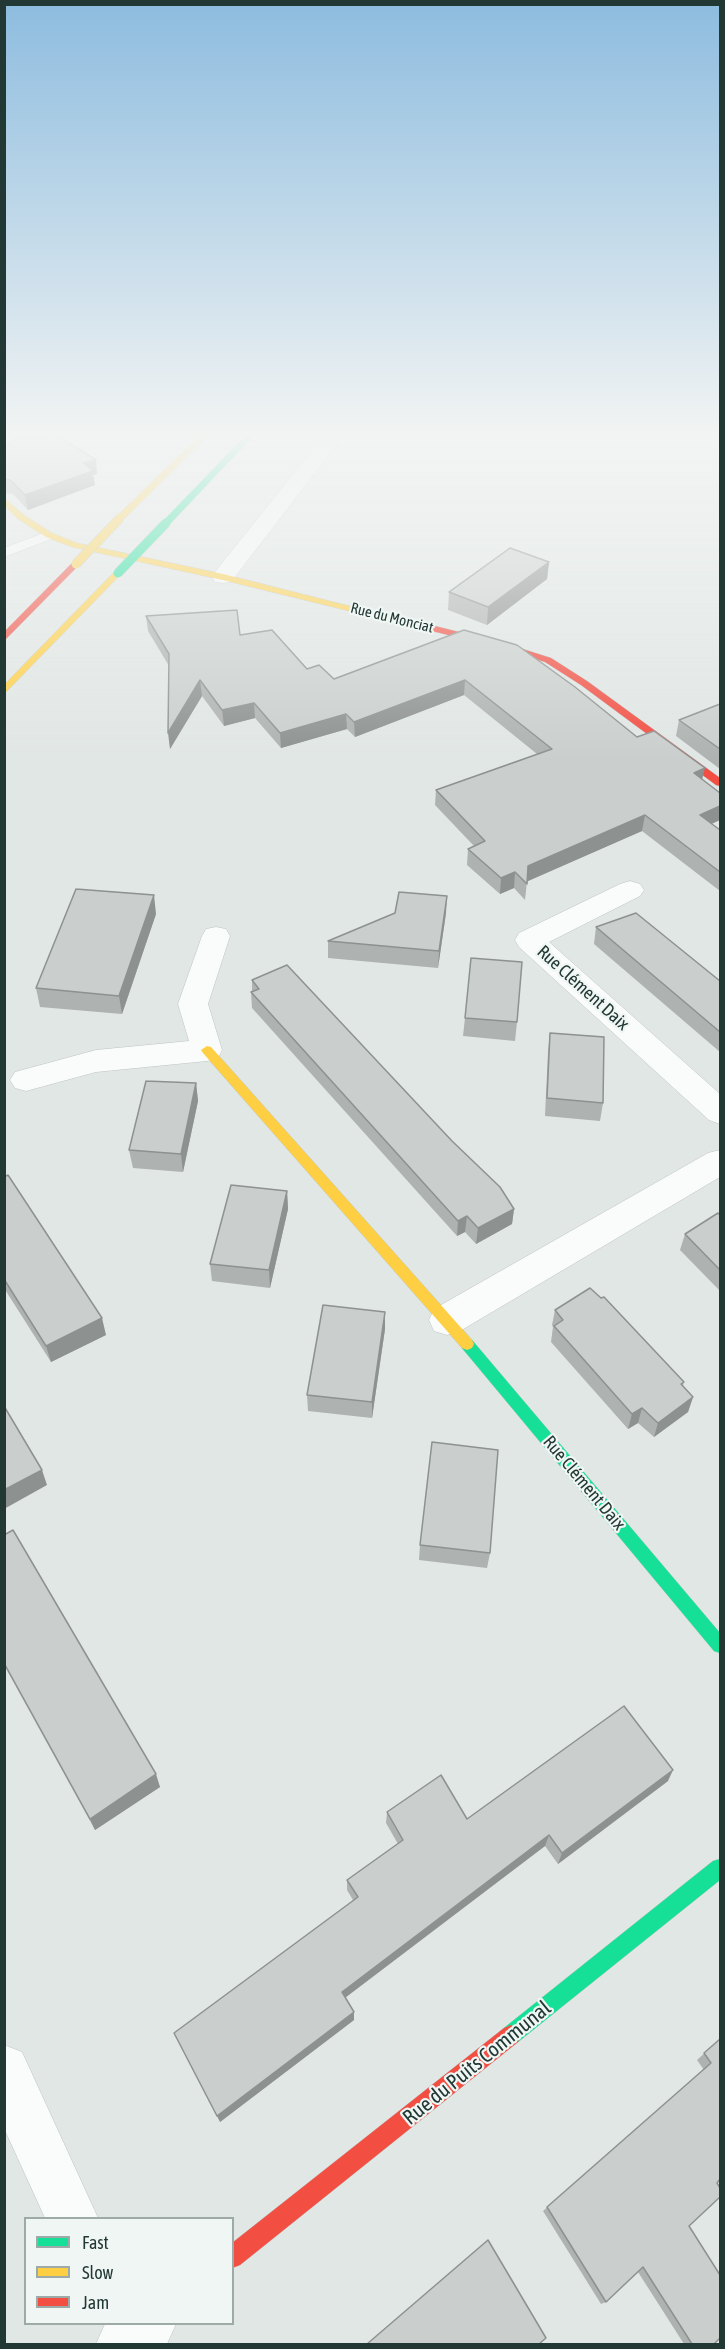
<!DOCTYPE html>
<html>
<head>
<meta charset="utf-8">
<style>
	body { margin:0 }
	#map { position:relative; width:725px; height:2349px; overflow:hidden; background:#e1e7e5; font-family:"Asap Condensed",sans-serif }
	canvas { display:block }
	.frame { position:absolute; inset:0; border:6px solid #223834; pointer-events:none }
	.legend { position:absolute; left:24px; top:2217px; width:210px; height:108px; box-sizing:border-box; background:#eff6f3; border:2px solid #9daaa7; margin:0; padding:8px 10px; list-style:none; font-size:18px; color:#223834 }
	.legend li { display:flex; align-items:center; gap:12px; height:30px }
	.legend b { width:30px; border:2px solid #9daaa7 }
</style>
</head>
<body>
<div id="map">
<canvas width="725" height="2349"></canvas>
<div class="frame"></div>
<ul class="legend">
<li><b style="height:8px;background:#16e098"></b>Fast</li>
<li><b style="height:8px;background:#ffcf43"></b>Slow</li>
<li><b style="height:8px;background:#f24e42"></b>Jam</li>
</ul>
</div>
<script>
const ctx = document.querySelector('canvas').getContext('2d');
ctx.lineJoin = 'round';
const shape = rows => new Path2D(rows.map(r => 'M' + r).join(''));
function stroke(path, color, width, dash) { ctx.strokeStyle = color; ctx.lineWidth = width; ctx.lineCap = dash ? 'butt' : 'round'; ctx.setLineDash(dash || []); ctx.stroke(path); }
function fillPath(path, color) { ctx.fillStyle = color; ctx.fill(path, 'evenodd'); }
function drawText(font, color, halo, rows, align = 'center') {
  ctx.font = font + ' "Asap Condensed",sans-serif'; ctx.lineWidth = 4.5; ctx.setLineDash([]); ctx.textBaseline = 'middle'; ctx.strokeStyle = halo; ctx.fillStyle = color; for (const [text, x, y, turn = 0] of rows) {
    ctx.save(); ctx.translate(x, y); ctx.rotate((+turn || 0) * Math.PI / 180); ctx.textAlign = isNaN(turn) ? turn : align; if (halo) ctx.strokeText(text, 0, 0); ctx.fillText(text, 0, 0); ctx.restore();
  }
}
const lane = shape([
	[49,531,56,535,54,538,4,557,4,548,49,531]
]);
const street = shape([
	[327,432,346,432,231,582,223,583,215,582,212,577,215,572,327,432],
	[630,881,640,884,644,890,640,896,549,942,720,1094,720,1124,709,1120,519,947,515,940,519,933,620,884,630,881],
	[216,927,226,929,230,936,208,1004,222,1050,218,1058,207,1061,96,1072,26,1091,15,1088,10,1080,15,1072,26,1069,96,1050,189,1041,178,1004,202,936,206,929,216,927],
	[720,1150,720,1177,460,1331,447,1335,434,1331,429,1320,434,1309,708,1153,720,1150],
	[4,2045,22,2052,98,2218,45,2218,4,2128,4,2045],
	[105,2324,176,2324,167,2344,96,2344,105,2324]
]);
const fast = shape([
	[249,432,257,432,169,525,163,525,163,521,249,432],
	[467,1338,472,1340,720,1633,720,1653,714,1651,462,1348,460,1344,462,1340,467,1338],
	[720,1859,720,1880,518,2042,511,2045,504,2042,501,2035,504,2028,713,1861,720,1859]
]);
const slow = shape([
	[203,432,212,432,123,520,117,520,117,516,203,432],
	[4,498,24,515,52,533,77,543,223,574,440,629,435,632,223,580,72,547,46,537,18,519,4,505,4,498],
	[115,571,122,573,4,694,4,685,115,571],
	[207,1046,211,1047,472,1340,474,1344,472,1348,467,1350,462,1348,203,1053,201,1050,207,1046]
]);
const jam = shape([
	[73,562,80,564,4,641,4,632,73,562],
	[435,626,507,644,551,658,587,681,720,778,720,786,716,785,581,685,545,662,501,648,432,631,430,629,435,626],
	[511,2025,518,2028,521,2035,518,2042,240,2265,232,2268,232,2243,504,2028,511,2025]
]);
stroke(lane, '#bec4c2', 1);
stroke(street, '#bec4c2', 1);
stroke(fast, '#bec5c2', 1);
stroke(slow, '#bec5c2', 1);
stroke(jam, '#bec5c2', 1);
fillPath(lane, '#fafbfb');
fillPath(street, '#fafbfb');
fillPath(fast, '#16e098');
fillPath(slow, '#ffcf43');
fillPath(jam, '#f24e42');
const fastBridge = shape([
	[118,573,166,523]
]);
const slowBridge = shape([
	[76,564,120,518]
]);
stroke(fastBridge, '#bcc3c1', 10, []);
stroke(slowBridge, '#bcc3c1', 10, []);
stroke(fastBridge, '#16e098', 9);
stroke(slowBridge, '#ffcf43', 9);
fillPath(shape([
	[4,447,97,474,93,475,95,485,28,510,13,494,4,493],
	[549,562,547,579,487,625,448,610,449,592],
	[146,616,240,635,307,669,334,679,464,630,637,737,702,779,720,820,712,824,720,830,720,891,642,831,527,881,525,900,514,888,500,894,467,865,468,849,474,846,435,805,436,790,537,754,464,695,355,737,347,729,281,748,255,718,224,726,202,696,170,749,169,666,148,631],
	[720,704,720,769,676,736,679,720],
	[446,913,438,968,328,958,328,941],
	[156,914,122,1014,40,1007,36,988],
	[596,927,720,981,720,1052,594,944],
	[252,980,514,1209,512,1224,476,1244,465,1232,457,1236,252,1008,251,992,252,991],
	[465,1018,517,1022,515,1041,463,1036],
	[550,1033,603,1103,600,1121,545,1116,548,1051],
	[196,1083,198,1101,183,1172,133,1168,129,1150],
	[4,1177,106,1335,51,1362,4,1288],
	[287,1191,288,1209,270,1288,212,1281,210,1264],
	[720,1215,720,1291,680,1250,685,1234],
	[555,1310,684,1382,683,1386,693,1397,688,1412,654,1437,638,1423,628,1429,551,1342,553,1327,552,1325],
	[385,1329,372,1418,308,1411,307,1395],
	[4,1535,160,1787,95,1830,4,1665],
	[420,1545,490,1553,487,1568,419,1560],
	[668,1781,558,1864,545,1846,345,1998,354,2012,354,2020,220,2122,353,1900,347,1890,347,1880,398,1844,386,1823,387,1812,467,1819],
	[720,2039,717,2183,689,2226,714,2344,684,2344,638,2272,606,2302,601,2304,543,2211,704,2070,697,2060]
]), '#aeb2b1');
fillPath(shape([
	[96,460,97,474,93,475,95,485,28,510,25,495,83,463],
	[549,562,547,579,487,625,488,607],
	[200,680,202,696,170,749,168,733],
	[465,680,464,695,355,737,354,722],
	[254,703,255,718,224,726,222,710],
	[346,714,347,729,281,748,280,733],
	[705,768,701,784,694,773],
	[720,806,720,820,696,830,700,815],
	[645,815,642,831,526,882,528,866],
	[515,872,514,888,500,894,501,878],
	[154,895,156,914,122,1014,119,996],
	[447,896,446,913,438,968,439,951],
	[196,1083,198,1101,183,1172,181,1154],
	[287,1191,288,1209,270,1288,269,1270],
	[514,1209,512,1224,476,1244,478,1228],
	[467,1216,465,1232,457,1236,458,1221],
	[385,1312,385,1329,372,1418,372,1402],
	[102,1318,106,1335,51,1362,46,1346],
	[693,1397,688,1412,654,1437,658,1423],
	[642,1408,638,1423,628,1429,632,1414],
	[42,1470,47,1485,4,1509,4,1490],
	[673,1770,668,1781,558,1864,562,1853],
	[156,1774,160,1787,95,1830,90,1819],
	[549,1835,545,1846,342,2000,342,1992],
	[354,2012,354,2020,220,2122,217,2116]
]), '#8d9190');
const building = shape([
	[24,432,52,432,96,460,83,463,93,471,25,495,10,480,4,479,4,447,24,432],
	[510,548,549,562,488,607,449,592,510,548],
	[237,610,240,635,272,630,307,669,319,665,334,679,464,630,517,645,575,687,637,737,654,731,705,768,694,773,720,793,720,806,700,815,720,830,720,872,645,815,528,866,527,884,515,872,501,878,468,849,485,841,436,790,552,749,465,680,354,722,346,714,280,733,254,703,222,710,200,680,168,733,169,654,146,616,237,610],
	[720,704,720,749,679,720,720,704],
	[76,889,154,895,119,996,36,988,76,889],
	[399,892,447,896,439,951,328,941,395,913,399,892],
	[636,913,720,981,720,1032,596,927,636,913],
	[471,958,522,962,517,1022,465,1018,471,958],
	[287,965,452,1141,500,1187,514,1209,478,1228,467,1216,458,1221,251,992,259,989,252,980,287,965],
	[550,1033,604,1037,603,1103,547,1098,550,1033],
	[146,1081,196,1083,181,1154,129,1150,146,1081],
	[8,1175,102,1318,46,1346,4,1279,4,1177,8,1175],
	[231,1185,287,1191,269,1270,210,1264,231,1185],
	[718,1213,720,1215,720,1270,685,1234,718,1213],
	[590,1288,601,1298,604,1297,684,1382,681,1384,693,1397,658,1423,642,1408,632,1414,554,1326,563,1320,555,1310,590,1288],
	[323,1305,385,1312,372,1402,307,1395,323,1305],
	[4,1406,42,1470,4,1490,4,1406],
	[432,1442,498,1450,490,1553,420,1545,432,1442],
	[13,1530,156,1774,90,1819,4,1663,4,1535,13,1530],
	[624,1706,673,1770,562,1853,549,1835,342,1992,354,2012,217,2116,174,2033,358,1897,347,1880,403,1840,387,1812,441,1775,467,1819,624,1706],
	[720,2039,720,2179,717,2183,720,2188,720,2197,689,2226,720,2275,720,2338,714,2344,692,2344,643,2267,606,2302,547,2207,711,2063,704,2053,720,2039],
	[488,2240,546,2338,539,2344,367,2344,488,2240]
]);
fillPath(building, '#cacfce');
stroke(building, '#8d9190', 1.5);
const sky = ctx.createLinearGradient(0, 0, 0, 761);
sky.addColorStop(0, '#8dbcdf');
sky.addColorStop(0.57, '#f2f4f3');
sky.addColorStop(1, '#f2f4f300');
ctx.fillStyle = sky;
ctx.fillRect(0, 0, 725, 761);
drawText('15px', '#223834', '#eff6f3', [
	["Rue du Monciat",392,618,14]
]);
drawText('18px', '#223834', '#eff6f3', [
	["Rue Clément Daix",583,988,42],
	["Rue Clément Daix",584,1483,50]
]);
drawText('21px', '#223834', '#eff6f3', [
	["Rue du Puits Communal",477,2063,-39]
]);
</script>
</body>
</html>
